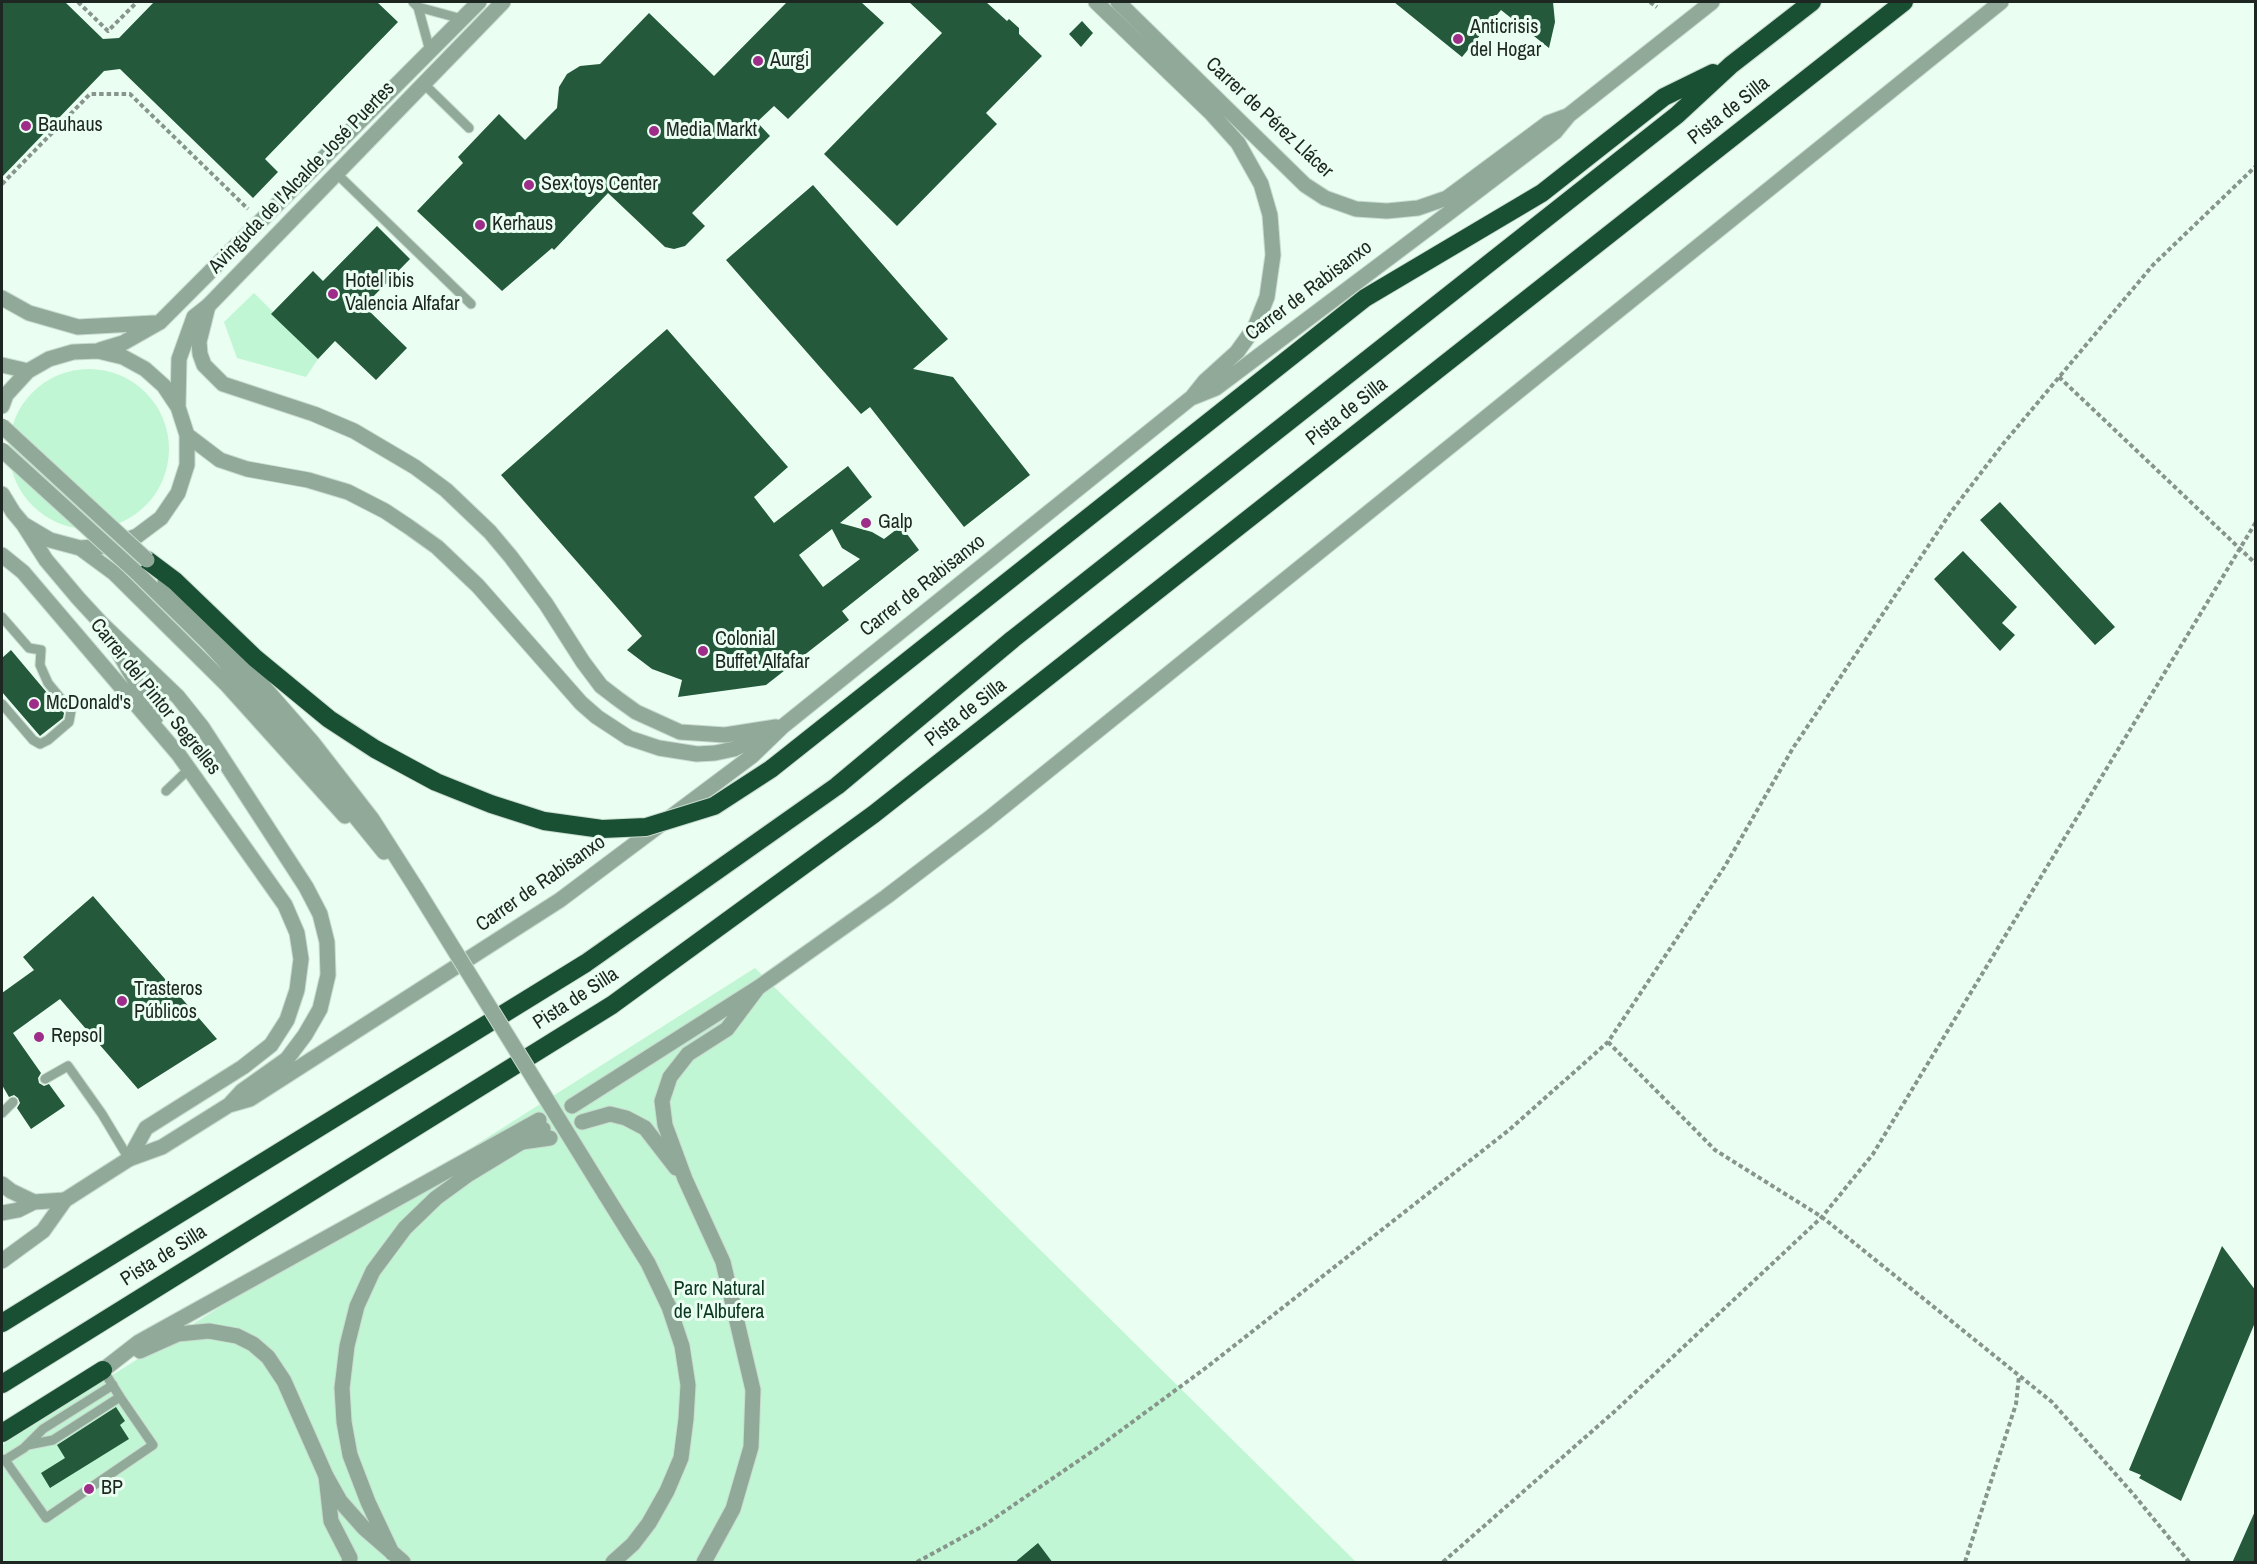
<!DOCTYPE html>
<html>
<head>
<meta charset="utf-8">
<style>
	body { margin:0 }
	#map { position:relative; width:2257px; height:1564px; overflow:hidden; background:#eafef1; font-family:"Archivo Narrow",sans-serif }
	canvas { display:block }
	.frame { position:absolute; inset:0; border:3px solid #1d2620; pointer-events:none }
</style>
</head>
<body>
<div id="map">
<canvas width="2257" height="1564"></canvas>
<div class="frame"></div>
</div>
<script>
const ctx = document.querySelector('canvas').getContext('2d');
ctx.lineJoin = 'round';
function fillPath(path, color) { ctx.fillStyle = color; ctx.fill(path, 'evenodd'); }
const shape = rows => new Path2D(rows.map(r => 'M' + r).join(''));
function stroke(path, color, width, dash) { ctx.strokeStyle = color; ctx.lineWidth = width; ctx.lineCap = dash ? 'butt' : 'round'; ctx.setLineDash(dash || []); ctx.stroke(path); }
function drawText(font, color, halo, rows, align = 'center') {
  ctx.font = font + ' "Archivo Narrow",sans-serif'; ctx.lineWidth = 6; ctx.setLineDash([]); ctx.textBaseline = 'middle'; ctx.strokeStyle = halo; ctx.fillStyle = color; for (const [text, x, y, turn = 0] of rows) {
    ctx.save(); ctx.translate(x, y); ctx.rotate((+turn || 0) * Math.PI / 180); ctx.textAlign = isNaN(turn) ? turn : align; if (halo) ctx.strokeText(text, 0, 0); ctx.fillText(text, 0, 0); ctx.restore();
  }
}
fillPath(shape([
	[254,293,273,312,272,314,318,359,306,377,237,358,224,322],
	'9 449a80 80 0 1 1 160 0a80 80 0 1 1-160 0Z',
	[755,968,1356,1562,2,1562,2,1445]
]), '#c0f6d3');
fillPath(shape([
	[2,2,65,2,103,39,119,38,154,2,377,2,398,22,265,159,278,172,253,198,120,69,104,71,2,177],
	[787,2,861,2,884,23,788,119,774,106,757,122,770,136,692,213,705,226,685,246,674,249,665,247,608,193,554,250,552,248,502,291,417,211,463,163,458,157,499,114,525,140,557,108,559,87,567,74,580,66,600,64,649,13,714,76],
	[909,2,986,2,1007,21,1009,19,1019,28,1019,34,1042,56,986,113,997,124,897,226,824,154,942,33],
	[1394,2,1553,2,1555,22,1549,48,1501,10,1462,57],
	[1082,21,1093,33,1081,47,1069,34],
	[813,185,948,339,913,369,953,377,1030,475,964,527,870,407,861,414,726,260],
	[377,226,410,259,364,306,407,348,376,380,335,341,318,359,271,314,313,271,323,281],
	[667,329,788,467,754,497,774,523,848,466,872,497,840,523,872,532,884,539,901,526,919,550,842,611,849,620,766,685,678,697,682,680,652,669,627,650,642,636,501,475],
	[832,529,842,548,860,559,823,587,799,555],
	[2000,502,2115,627,2095,645,1980,520],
	[1963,551,2017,607,2002,623,2015,635,2000,651,1934,579],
	[11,650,64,713,63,718,40,736,2,692,2,658],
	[93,896,217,1039,138,1089,60,999,13,1033,41,1073,38,1078,39,1083,44,1086,49,1084,65,1106,31,1129,17,1108,20,1103,18,1098,14,1095,9,1097,2,1085,2,993,34,970,23,957],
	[2222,1246,2256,1291,2256,1320,2181,1501,2139,1478,2141,1475,2129,1470],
	[116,1407,125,1421,120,1425,129,1439,50,1488,41,1473,65,1458,57,1445],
	[2256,1509,2256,1563,2232,1563],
	[1038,1543,1053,1563,1014,1563]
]), '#24593b');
const service = shape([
	[413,2,418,7,462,19],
	[418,7,430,51],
	[423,83,469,128],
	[336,173,471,304],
	[2,617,29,648,41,650,40,665,48,683,71,711,69,722,48,740,40,744,33,740,2,704],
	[166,791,189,769],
	[45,1079,68,1066,102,1114,129,1159],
	[2,1113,13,1102],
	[28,1445,53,1440,120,1397,103,1370],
	[2,1459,5,1460,24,1448,43,1429,113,1385],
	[5,1460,46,1518,153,1445,120,1397]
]);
const minor = shape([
	[208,306,199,342,200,354,204,365,223,384,314,414,354,431,415,467,446,490,490,532,511,557,546,604,583,662,601,686,618,699,636,712,680,732,725,735,776,727],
	[2,555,23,572,179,755,285,905,297,933,301,959,297,990,287,1020,271,1045,243,1067,146,1128,129,1159],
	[105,629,156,717],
	[582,1122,610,1114,626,1118,645,1128,676,1168],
	[522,1142,550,1138],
	[2,1184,11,1191,34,1202,65,1200],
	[2,1213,18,1210,34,1202],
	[326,1476,331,1521,350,1558,349,1562],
	[704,1562,733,1509,751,1447,753,1390,723,1262,685,1179,665,1125,662,1101,670,1077,688,1054,727,1029,757,989]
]);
const tertiary = shape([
	[1096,2,1211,113,1238,143,1261,184,1270,215,1273,255,1267,297,1255,327,1237,352,1205,381,1193,396],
	[1118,2,1305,185,1325,198,1356,209,1387,211,1418,208,1447,198,1548,123,1567,116],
	[2,298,29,313,78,327,154,323],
	[100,350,123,343,160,322,479,2],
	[2,365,28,371],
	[2,406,6,395,28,371,49,359,73,352,98,351,123,357,145,369,164,386,178,407,187,435,187,465,178,493,161,518,137,536,109,546,80,548,50,540,23,524,13,512,2,494],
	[178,407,179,359,194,317,208,306,503,2],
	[187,435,220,460,247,469,308,480,348,492,385,511,409,527,437,547,478,586,581,703,597,717,629,738,659,748,697,754,715,753,734,749,771,732],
	[23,524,46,560,78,598,102,624,178,697,202,727,306,887,320,914,327,942,328,975,320,1009,305,1035,287,1059,242,1091,230,1104],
	[80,548,114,573,227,685,345,816],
	[136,572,209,644,267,708,384,852],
	[165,582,263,686,313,743,372,819,416,888],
	[572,1106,759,987,886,897,987,820,2001,2],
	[605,1194,648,1263,669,1307,682,1346,688,1385,686,1419,681,1458,667,1491,649,1523,633,1544,613,1562],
	[2,1261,43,1231,65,1200,129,1159,162,1147,229,1105,250,1099,560,900,752,756,782,727,1191,398,1216,388,1450,212,1555,132,1569,115,1712,2],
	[140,1351,178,1334,209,1331,237,1336,253,1344,268,1357,284,1381,326,1476,340,1501,364,1528,403,1562],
	[103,1370,139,1342,539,1120],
	[392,1553,368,1502,350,1455,344,1422,342,1388,347,1346,357,1306,373,1271,405,1228,436,1198,469,1174,543,1129]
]);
const motorway = shape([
	[147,560,175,581,255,658,329,719,375,749,436,782,491,804,544,821,602,829],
	[771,769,1365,298,1542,193,1664,97,1713,73],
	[2,1323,586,963,837,786,1013,639,1677,115,1731,65,1812,2],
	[2,1384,612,1005,874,814,1904,2],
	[2,1433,103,1370]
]);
stroke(service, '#c9dbd0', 11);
stroke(minor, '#c9dbd0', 17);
stroke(tertiary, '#c9dbd0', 17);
stroke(motorway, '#c9dbd0', 20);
stroke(shape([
	[78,2,108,31,137,2],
	[1650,2,1657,7],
	[2,184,90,94,130,94,248,209],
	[2059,377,2256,564],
	[1608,1042,1715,1150,1822,1217,2052,1402,2134,1495,2189,1562],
	[917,1562,983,1526,1097,1448,1207,1367,1509,1130,1608,1042,1725,866,1793,748,1951,512,2003,444,2153,265,2256,166],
	[1443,1562,1614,1412,1822,1217,1873,1154,2256,522],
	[1965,1562,2016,1404,2019,1376]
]), '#87958c', 4, [4.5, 3]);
stroke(service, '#91a999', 9);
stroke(minor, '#91a999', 15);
stroke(tertiary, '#91a999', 15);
stroke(motorway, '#194f32', 18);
const tertiaryBridge = shape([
	[2,426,147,560],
	[2,450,136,572],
	[416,888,605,1194]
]);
const motorwayBridge = shape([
	[602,829,646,827,714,806,771,769]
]);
stroke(tertiaryBridge, '#c9dbd0', 17, []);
stroke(motorwayBridge, '#c9dbd0', 20, []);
stroke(tertiaryBridge, '#91a999', 15);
stroke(motorwayBridge, '#194f32', 18);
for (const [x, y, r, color] of [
	[1458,39,6,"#9e2c89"],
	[758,61,6,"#9e2c89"],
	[26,126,6,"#9e2c89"],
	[654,131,6,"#9e2c89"],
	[529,185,6,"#9e2c89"],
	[480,225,6,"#9e2c89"],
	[333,294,6,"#9e2c89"],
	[866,523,6,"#9e2c89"],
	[703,651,6,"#9e2c89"],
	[34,704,6,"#9e2c89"],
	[122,1001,6,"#9e2c89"],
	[39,1037,6,"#9e2c89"],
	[89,1489,6,"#9e2c89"]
]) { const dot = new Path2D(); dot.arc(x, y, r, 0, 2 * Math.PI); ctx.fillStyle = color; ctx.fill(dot); stroke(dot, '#eafef1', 2); }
drawText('20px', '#1d2620', '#eafef1', [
	["Anticrisis",1470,28],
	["del Hogar",1470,51],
	["Aurgi",770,61],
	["Bauhaus",38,126],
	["Media Markt",666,131],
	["Sex toys Center",541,185],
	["Kerhaus",492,225],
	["Hotel ibis",345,282],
	["Valencia Alfafar",345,305],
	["Galp",878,523],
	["Colonial",715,640],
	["Buffet Alfafar",715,663],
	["McDonald's",46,704],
	["Trasteros",134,990],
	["Públicos",134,1013],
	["Repsol",51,1037],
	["BP",101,1489]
], 'left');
drawText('20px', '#1d2620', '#eafef1', [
	["Pista de Silla",1729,111,-38],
	["Carrer de Pérez Llácer",1269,118,43],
	["Avinguda de l'Alcalde José Puertes",302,178,-46],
	["Carrer de Rabisanxo",1309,291,-37],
	["Pista de Silla",1347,412,-38],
	["Carrer de Rabisanxo",923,586,-38],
	["Carrer del Pintor Segrelles",155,697,51],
	["Pista de Silla",966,713,-38],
	["Carrer de Rabisanxo",541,884,-35],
	["Pista de Silla",576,999,-33],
	["Pista de Silla",164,1256,-32]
]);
drawText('20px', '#0b3720', '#eafef1', [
	["Parc Natural",719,1290],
	["de l'Albufera",719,1313]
]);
</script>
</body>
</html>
